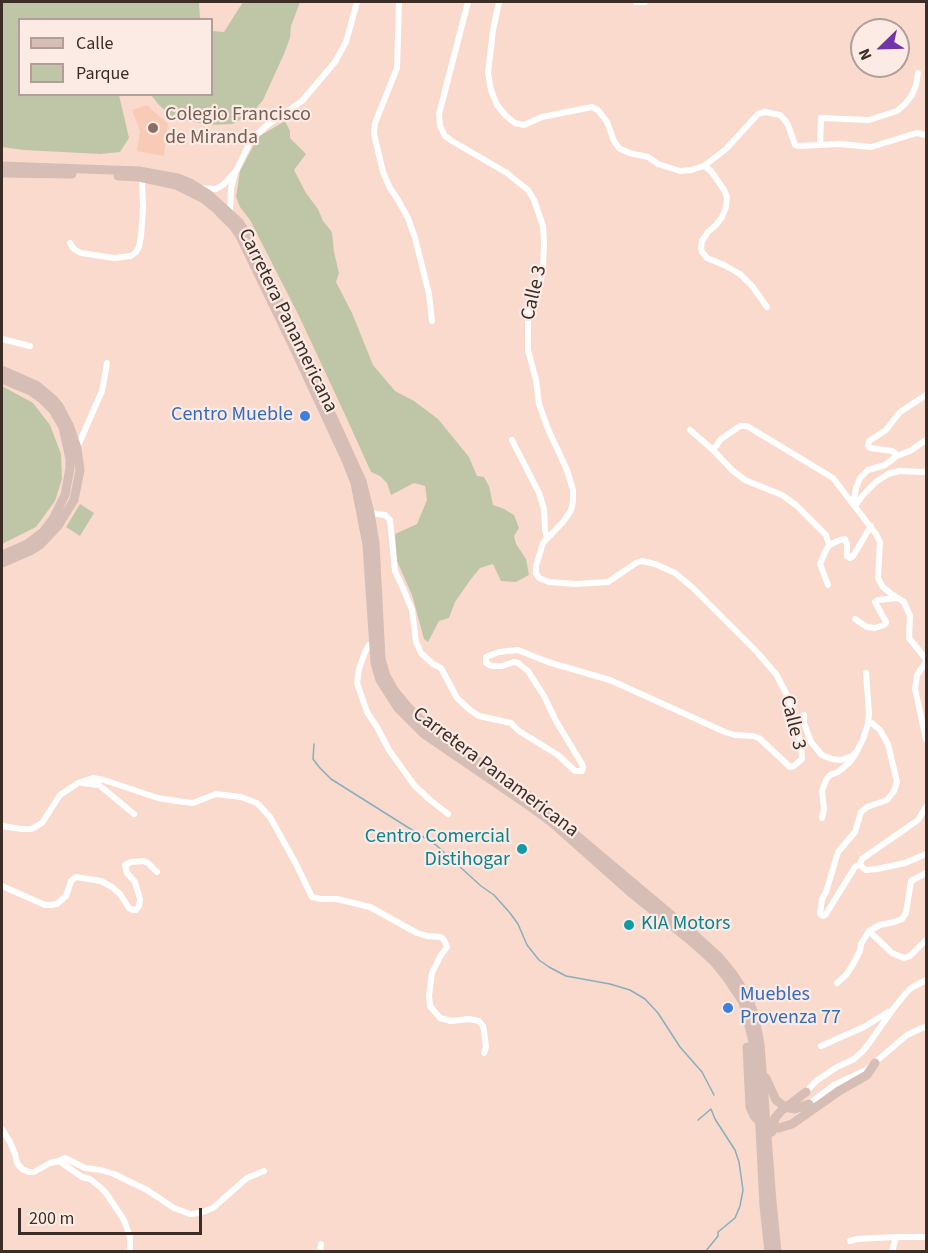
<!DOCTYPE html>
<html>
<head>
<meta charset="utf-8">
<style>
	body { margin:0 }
	#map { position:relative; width:928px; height:1253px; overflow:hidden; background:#fadacd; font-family:"Source Sans 3",sans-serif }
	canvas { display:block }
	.frame { position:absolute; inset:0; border:3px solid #3c2e27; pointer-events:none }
	.legend { position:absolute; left:18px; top:18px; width:195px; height:78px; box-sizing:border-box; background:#fbebe4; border:2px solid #af9f98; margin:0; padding:8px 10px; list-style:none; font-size:18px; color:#3c2e27 }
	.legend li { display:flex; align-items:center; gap:12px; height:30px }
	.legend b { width:30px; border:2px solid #af9f98 }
	.north { position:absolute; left:850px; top:18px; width:60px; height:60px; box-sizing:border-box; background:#fbebe4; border:2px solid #af9f98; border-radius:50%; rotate:247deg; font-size:16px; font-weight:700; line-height:24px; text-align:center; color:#3c2e27 }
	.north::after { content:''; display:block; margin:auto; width:21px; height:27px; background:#7234a9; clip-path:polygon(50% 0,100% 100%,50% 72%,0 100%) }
	.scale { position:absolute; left:18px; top:1208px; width:184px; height:27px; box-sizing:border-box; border:3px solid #3c2e27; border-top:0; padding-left:8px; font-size:18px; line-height:21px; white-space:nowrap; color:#3c2e27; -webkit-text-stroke:4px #fbebe4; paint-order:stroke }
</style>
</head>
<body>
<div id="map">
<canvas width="928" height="1253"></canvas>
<div class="frame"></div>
<ul class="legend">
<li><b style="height:8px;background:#d6beb6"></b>Calle</li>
<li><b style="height:16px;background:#bfc6a7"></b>Parque</li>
</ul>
<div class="north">N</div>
<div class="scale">200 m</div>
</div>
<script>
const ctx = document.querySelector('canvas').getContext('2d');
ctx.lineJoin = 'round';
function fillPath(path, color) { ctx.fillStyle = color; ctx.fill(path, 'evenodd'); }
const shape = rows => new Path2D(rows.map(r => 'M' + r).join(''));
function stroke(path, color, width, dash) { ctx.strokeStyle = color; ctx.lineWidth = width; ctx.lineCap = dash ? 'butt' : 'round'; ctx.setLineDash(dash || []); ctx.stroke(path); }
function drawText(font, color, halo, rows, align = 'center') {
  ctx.font = font + ' "Source Sans 3",sans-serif'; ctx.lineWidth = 4.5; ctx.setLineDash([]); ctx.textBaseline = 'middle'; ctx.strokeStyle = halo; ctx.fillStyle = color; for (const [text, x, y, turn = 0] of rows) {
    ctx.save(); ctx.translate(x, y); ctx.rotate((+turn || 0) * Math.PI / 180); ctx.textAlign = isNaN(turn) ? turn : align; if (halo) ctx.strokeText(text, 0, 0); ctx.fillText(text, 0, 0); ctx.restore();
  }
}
fillPath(shape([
	[147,105,168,124,164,156,137,151,140,131,132,110]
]), '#f9cbb6');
fillPath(shape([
	[2,2,199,2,200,19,20,20,20,94,119,95,129,138,120,152,100,154,24,150,2,147],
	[243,2,300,2,291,26,290,38,284,54,263,100,254,111,233,124,212,125,188,121,171,116,159,105,151,95,212,94,212,31,224,32],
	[285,121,290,131,290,138,306,154,294,170,306,193,318,209,323,221,332,232,334,252,339,273,336,282,352,313,373,365,395,391,414,401,438,419,469,457,477,476,484,477,489,486,493,505,504,509,514,515,519,528,514,536,516,544,526,559,529,575,516,582,501,581,493,564,480,568,471,579,455,602,449,618,439,621,428,642,424,639,412,595,397,561,395,534,417,524,427,500,425,486,414,483,391,495,387,483,380,476,371,472,347,419,299,316,250,220,240,207,236,197,240,171,258,137],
	[2,386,33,403,50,425,61,454,62,479,55,501,36,527,2,544],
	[80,504,94,513,80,536,66,527]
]), '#bfc6a7');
stroke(shape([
	[314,744,313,759,319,767,331,779,436,845,481,886,494,895,510,913,518,924,527,945,539,960,549,967,566,976,610,984,630,990,645,999,658,1013,680,1047,702,1072,714,1095],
	[698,1120,711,1109,715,1119,735,1150,739,1162,743,1190,740,1206,735,1218,718,1232,718,1236,705,1252]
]), '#87aebe', 1.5);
stroke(shape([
	[399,2,397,68,375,123,374,134,383,172,390,188,398,200,408,218,415,238,429,294,432,321],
	[499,2,493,30,488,73,491,90,497,105,506,116,515,123,524,125,542,117,592,107,598,110,607,122,614,141,619,148,629,153,648,157,658,164,680,171,691,170,704,166,726,149,758,114,765,112,780,115,784,119,788,125,795,145,798,146,840,144,871,147,917,133,926,135],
	[636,2,645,2],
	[820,144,821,118,869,120,897,111,905,104,912,95,916,85,918,73],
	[704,166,711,171,724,190,727,197,726,207,722,217,716,225,708,232,702,241,701,248,702,252,707,258,724,265,740,274,752,286,767,307],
	[199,188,216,189,224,184,234,173],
	[230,213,231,188,235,173,251,140,266,126,302,101,335,62,346,42,357,2],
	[70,243,74,249,81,253,101,256,114,258,131,256,136,252,139,247,141,236,143,208,142,178],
	[2,339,30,346],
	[690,430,713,450],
	[512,440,539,493,544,509,545,530,547,538],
	[77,448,102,391,107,363],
	[897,456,910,451,926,440],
	[856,505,854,500,856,488,860,478,868,470,885,465,897,456,895,453,892,451,870,448,868,446,869,441,886,430,900,412,926,395],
	[855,506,863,495,876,482,888,474,899,471,923,472,926,471],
	[370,513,385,515,390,520,395,571,403,588,412,610,416,642,421,653,433,664,441,668,457,698,470,710,479,716,511,723,519,731,558,755,575,771,582,771,583,768,582,764,556,721,544,696,528,671,518,663,514,662,502,666,492,666,486,663,486,657,499,652,518,650,548,662,610,680,725,732,735,735,753,736,759,738,790,767,794,766,802,759,801,747,796,722,789,699,776,674,757,652,692,587,675,573,655,564,642,561,636,563,608,582,576,584,549,582,539,578,536,573,536,566,543,543,563,522,570,512,572,507,573,499,573,490,567,470,548,429,539,404,536,380,528,350,528,312,529,303,540,285,543,267,544,243,543,226,534,200,528,190,507,173,452,141,445,136,440,126,439,114,468,2],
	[829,545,840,540,845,539,847,544,847,556,850,558,853,556,871,526],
	[828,585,820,564,825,552,829,545,826,535,796,505,782,495,745,480,732,470,713,450,721,439,740,426,747,426,833,478,876,534,880,542,878,578,882,586,890,593,904,602,910,616,909,638,926,659],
	[855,619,867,627,875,628,884,625,886,623,886,622,875,602,878,600,898,598],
	[374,642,369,645,365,652,359,669,357,683,367,712,377,727,389,750,414,785,429,799,448,814],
	[926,662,917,675,915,689,926,739],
	[866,673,869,713,868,724],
	[804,715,804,723,811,742,822,755,832,759,841,760,852,756,857,751,863,739,868,724,872,723,880,730,888,744,897,782,894,791,887,800,867,807,861,812,855,832,838,852,826,892,822,899,820,914,823,916,826,914,855,867,860,864],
	[82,783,99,785,134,814],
	[926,807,918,820,862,859,860,864,863,868,866,870,877,869,905,863,926,854],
	[822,818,824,809,822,791,826,780,830,775,838,772,850,762,856,753],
	[2,826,21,829,31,829,37,826,42,823,60,795,78,783,93,778,104,780,158,798,177,801,193,803,216,794,241,797,257,803,270,817,295,862,312,897,321,899,337,899,370,907,417,933,427,936,441,937,444,940,447,947,441,955,432,973,429,995,430,1006,440,1018,451,1021,469,1019,479,1021,483,1026,484,1031,486,1047,484,1053],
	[2,886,45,905,51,905,57,904,66,896,71,881,76,877,101,881,112,887,120,894,129,908,133,910,136,910,139,906,140,899,135,882,127,873,125,865,131,862,144,861,148,863,157,872],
	[869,931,892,953,904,958,910,956,926,940],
	[837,983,846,975,852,966,860,951,861,944,869,931,880,925,894,922,902,919,906,913,911,881,926,873],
	[821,1046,864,1027,888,1012],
	[806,1092,816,1081,837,1067,854,1059,862,1052,867,1046,894,1008,906,993,911,988,926,980],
	[809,1104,834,1085,866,1070,907,1035,922,1028,926,1027],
	[2,1129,10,1142,15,1154,17,1163,22,1169,29,1172,34,1172,50,1163,59,1161,82,1177,90,1179,100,1187,106,1193,124,1220,130,1237,130,1252],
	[59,1161,65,1158,85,1168,101,1170,114,1174,147,1190,174,1208,190,1214,200,1213,213,1208,247,1178,264,1171],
	[850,1241,857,1239,896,1237],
	[320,1252,321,1244],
	[892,1252,896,1237,926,1237]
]), '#fff', 6);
stroke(shape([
	[2,166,139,171,178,178,192,184,208,194,239,222,246,233,299,343,362,481,370,513,375,543,381,659,386,676,394,690,408,707,428,727,532,798,695,935,718,956,733,974,747,996,754,1013,760,1044,772,1202,777,1252],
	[2,173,72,174],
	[118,176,139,177,176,185,204,199,215,208,233,226,240,236,293,346,346,460,355,483,367,545,375,663,380,680,398,708,424,734,528,805,550,821,630,892,691,941,714,962,727,978,743,1002,753,1042,760,1129,764,1206,769,1252],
	[2,370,36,385,53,399,59,406,69,425,77,448,80,470,74,500,58,526,40,545,32,550,2,563],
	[2,379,31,391,42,399,53,410,63,427,70,459,70,468,65,495,53,519,43,532,27,544,2,555],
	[747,1047,750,1107,754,1116,762,1124,771,1127,779,1128,792,1124,839,1091,867,1075,875,1063],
	[766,1078,776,1100,785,1107,795,1109,809,1104],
	[772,1132,775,1118,781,1111,806,1092]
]), '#d6beb6', 9);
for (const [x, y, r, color] of [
	[153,128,6,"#8d6e63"],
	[305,416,6,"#3f7fe0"],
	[522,849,6,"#0f9aa8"],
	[629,925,6,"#0f9aa8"],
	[728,1008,6,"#3f7fe0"]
]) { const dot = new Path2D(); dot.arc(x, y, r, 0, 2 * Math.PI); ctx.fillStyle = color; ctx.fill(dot); stroke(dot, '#fbebe4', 2); }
drawText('20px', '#785e54', '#fbebe4', [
	["Colegio Francisco",165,116],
	["de Miranda",165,139]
], 'left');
drawText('20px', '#3c2e27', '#fbebe4', [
	["Calle 3",535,293,-77],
	["Carretera Panamericana",287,321,64],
	["Calle 3",792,723,76],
	["Carretera Panamericana",495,773,37]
]);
drawText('20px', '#366cbe', '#fbebe4', [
	["Centro Mueble",293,416],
	["Muebles",740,996,"left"],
	["Provenza 77",740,1019,"left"]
], 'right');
drawText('20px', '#0d838f', '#fbebe4', [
	["Centro Comercial",510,838],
	["Distihogar",510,861],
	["KIA Motors",641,925,"left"]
], 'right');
</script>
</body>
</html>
